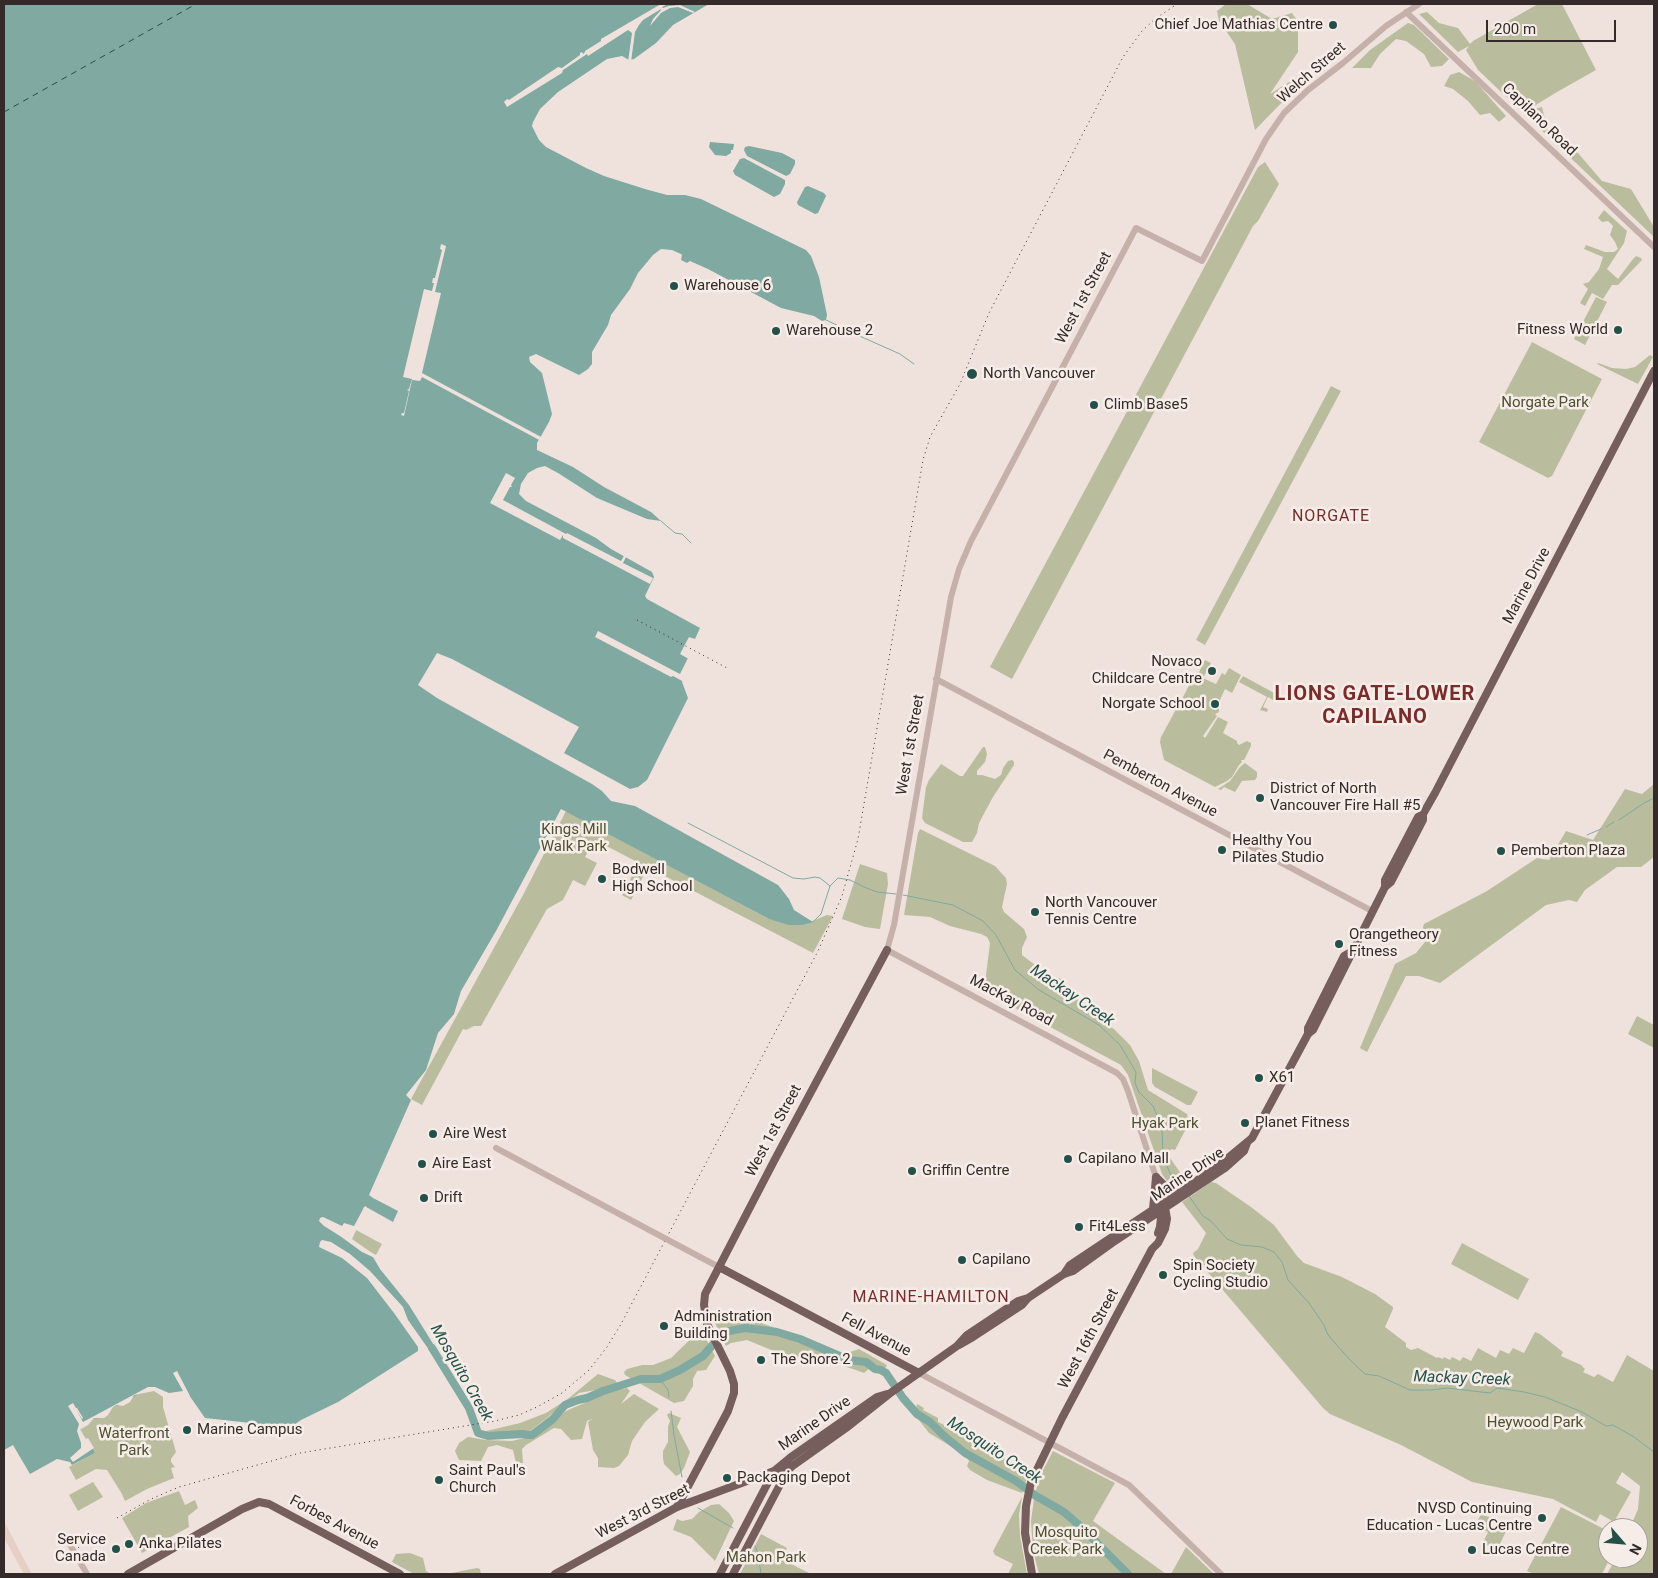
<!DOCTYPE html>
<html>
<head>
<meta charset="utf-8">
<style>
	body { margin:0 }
	#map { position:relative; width:1658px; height:1578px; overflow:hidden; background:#efe2dd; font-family:Roboto,sans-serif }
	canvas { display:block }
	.frame { position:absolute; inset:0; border:5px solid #342a29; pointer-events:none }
	.north { position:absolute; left:1598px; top:1518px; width:50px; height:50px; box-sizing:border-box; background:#f7ede8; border:1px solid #a99f9c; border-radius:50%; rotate:117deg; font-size:14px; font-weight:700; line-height:20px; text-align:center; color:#342a29 }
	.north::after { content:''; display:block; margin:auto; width:18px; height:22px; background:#23514a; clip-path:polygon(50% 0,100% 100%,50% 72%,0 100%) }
	.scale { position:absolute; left:1486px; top:20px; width:130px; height:22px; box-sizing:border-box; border:2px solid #342a29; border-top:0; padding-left:6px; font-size:15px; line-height:18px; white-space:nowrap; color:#342a29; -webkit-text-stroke:4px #f7ede8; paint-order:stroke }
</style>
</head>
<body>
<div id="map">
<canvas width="1658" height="1578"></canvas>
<div class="frame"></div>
<div class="north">N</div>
<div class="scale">200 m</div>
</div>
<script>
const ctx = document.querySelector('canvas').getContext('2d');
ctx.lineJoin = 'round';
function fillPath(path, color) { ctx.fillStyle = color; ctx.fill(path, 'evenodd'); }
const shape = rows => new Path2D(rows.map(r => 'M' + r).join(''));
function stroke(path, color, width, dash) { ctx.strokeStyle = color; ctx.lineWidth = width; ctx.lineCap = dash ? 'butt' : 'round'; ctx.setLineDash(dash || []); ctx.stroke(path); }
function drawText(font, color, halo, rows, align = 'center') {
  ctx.font = font + ' Roboto,sans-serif'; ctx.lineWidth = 5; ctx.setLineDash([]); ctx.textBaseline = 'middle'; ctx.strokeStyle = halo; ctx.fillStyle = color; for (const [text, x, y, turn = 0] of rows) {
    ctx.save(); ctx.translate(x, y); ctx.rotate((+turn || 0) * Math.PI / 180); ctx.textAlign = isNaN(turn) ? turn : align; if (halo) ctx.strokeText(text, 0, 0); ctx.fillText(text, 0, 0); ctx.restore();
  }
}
fillPath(shape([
	[1226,4,1247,4,1272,19,1292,13,1298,22,1298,52,1270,94,1310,69,1295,89,1255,130,1235,44,1219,21,1217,11],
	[1538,4,1562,4,1596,70,1557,92,1526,111,1542,107,1547,128,1578,153,1602,181,1631,189,1654,227,1654,237,1478,70,1466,50,1469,46,1458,52,1419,14,1427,12,1439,23,1458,28,1470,44,1473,41],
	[1408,23,1414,25,1449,59,1442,66,1431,67,1424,54,1406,41,1396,39,1380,54,1371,68,1352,68,1370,50],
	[1459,72,1475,81,1506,116,1499,122,1490,113,1480,115,1468,101,1453,89,1444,86,1450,75],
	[1265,162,1279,184,1258,221,1253,226,1012,679,990,667,1258,167],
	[1604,210,1627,231,1624,243,1607,269,1618,279,1633,259,1636,256,1641,258,1642,260,1618,285,1612,285,1603,299,1592,293,1585,306,1580,303,1588,289,1583,284,1589,282,1599,269,1603,257,1584,249,1586,245,1605,252,1614,252,1618,249,1615,242,1610,235,1613,226,1608,221,1602,222,1598,218],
	[1596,297,1607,302,1585,345,1574,339],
	[1532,342,1602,379,1552,476,1548,478,1479,442],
	[1650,355,1653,357,1638,384,1597,364,1598,363,1612,368,1626,369,1635,367],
	[1331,386,1341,391,1205,645,1196,640],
	[1205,660,1211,663,1203,678,1207,680,1216,684,1222,673,1225,675,1229,668,1241,675,1232,693,1225,689,1219,702,1219,712,1215,714,1217,716,1203,736,1205,738,1207,735,1218,717,1228,722,1223,733,1237,741,1237,743,1239,745,1247,741,1251,743,1251,746,1244,760,1241,760,1242,762,1239,765,1232,777,1227,781,1215,787,1164,760,1160,742,1161,737,1180,702,1181,702,1182,699,1194,676,1195,674,1198,674],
	[1243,676,1276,694,1273,700,1268,697,1263,707,1268,709,1267,712,1260,710,1267,697,1239,682],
	[983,747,985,747,987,754,985,762,977,771,977,775,982,775,995,779,1001,775,1003,768,1008,761,1012,760,1014,762,1014,765,993,797,979,823,977,833,972,842,963,842,925,823,922,818,926,787,929,780,941,764,960,776,963,776],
	[1245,763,1257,772,1257,777,1255,780,1242,781,1235,792,1224,787,1221,790,1218,789,1230,781,1240,767],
	[1654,784,1654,857,1641,867,1617,867,1585,890,1577,902,1569,900,1546,905,1440,983,1419,976,1406,976,1367,1052,1360,1048,1395,964,1416,953,1425,942,1432,941,1433,936,1422,931,1424,924,1487,891,1537,858,1549,860,1566,831,1593,840,1625,789,1642,794],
	[566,811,769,919,803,925,827,915,833,916,813,953,655,871,644,875,631,900,622,895,639,863,595,840,585,857,597,863,585,886,573,880,563,900,547,909,481,1026,474,1026,466,1030,463,1029,422,1105,411,1099,523,895],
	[920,829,995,866,1006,878,1007,884,1002,907,1004,912,1024,929,1027,937,1022,948,1022,955,1039,968,1043,975,1063,979,1081,1004,1115,1030,1130,1045,1139,1061,1148,1090,1187,1114,1189,1123,1175,1150,1171,1149,1168,1155,1186,1181,1178,1187,1169,1184,1162,1174,1128,1075,1121,1065,987,993,985,990,985,983,990,943,987,937,981,934,950,926,930,917,904,915,918,833],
	[860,864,887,873,888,884,880,929,865,927,842,919],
	[1637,1016,1654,1025,1654,1048,1628,1034],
	[1152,1068,1198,1092,1191,1105,1187,1105,1155,1087,1152,1083],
	[1211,1182,1216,1183,1251,1207,1274,1225,1297,1256,1304,1263,1342,1277,1375,1294,1393,1307,1393,1309,1385,1327,1406,1343,1406,1347,1411,1350,1418,1348,1437,1358,1438,1357,1443,1359,1444,1357,1450,1360,1452,1357,1460,1361,1463,1357,1471,1361,1478,1348,1496,1358,1500,1350,1509,1354,1513,1348,1524,1353,1535,1332,1540,1334,1563,1352,1561,1356,1581,1365,1585,1369,1583,1372,1594,1377,1598,1374,1613,1382,1627,1355,1654,1371,1654,1574,1607,1574,1616,1558,1638,1558,1638,1528,1630,1528,1638,1509,1640,1486,1622,1472,1616,1483,1631,1492,1614,1522,1600,1514,1596,1522,1553,1499,1472,1482,1401,1445,1330,1414,1323,1408,1194,1256,1193,1253,1198,1249,1206,1233,1182,1202],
	[356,1230,382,1244,376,1255,350,1242],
	[1462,1243,1529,1279,1518,1300,1451,1264],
	[733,1313,809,1340,841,1353,836,1362,823,1365,808,1357,793,1357,781,1354,747,1340,731,1343,726,1346,715,1323],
	[699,1331,702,1331,715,1356,706,1370,697,1371,693,1379,693,1386,684,1401,674,1403,625,1375,624,1372,627,1369,642,1365,653,1365,671,1358],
	[859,1349,887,1365,883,1372,872,1366,864,1373,844,1366,850,1352],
	[598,1374,615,1380,618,1384,601,1389,579,1393,530,1431,491,1435,482,1432,520,1423,546,1413,569,1398],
	[627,1388,630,1391,621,1404,634,1394,659,1409,645,1422,632,1441,628,1455,619,1466,614,1468,598,1467,598,1458,593,1450,588,1422,592,1419,587,1421,582,1439,571,1440,561,1429,554,1428,526,1445,522,1449,523,1463,516,1463,513,1450,497,1445,488,1447,481,1461,459,1460,455,1451,459,1443,468,1437,486,1440,512,1441,529,1437,535,1435,566,1411,612,1391],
	[153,1389,163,1395,163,1407,176,1452,171,1459,171,1462,175,1467,171,1468,174,1478,147,1489,125,1501,122,1494,107,1470,96,1469,76,1480,69,1467,95,1453,88,1438,86,1439,80,1430,88,1425,92,1419,101,1417,110,1412,113,1407,136,1394],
	[917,1404,924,1408,923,1410,938,1418,938,1422,975,1440,985,1448,1029,1472,1022,1493,987,1480,970,1470,967,1466,969,1461,965,1455,929,1433,915,1415],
	[669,1413,681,1418,677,1427,690,1452,684,1468,680,1474,676,1476,664,1464,663,1458,663,1451,668,1442,668,1426,670,1421,667,1415],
	[1053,1451,1115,1483,1093,1521,1166,1574,1039,1574,1033,1551,1031,1521,1034,1499,1039,1478],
	[93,1482,103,1497,78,1511,69,1495],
	[179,1491,185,1505,195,1500,198,1508,188,1516,189,1527,142,1553,122,1518,146,1503],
	[1022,1497,1019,1515,1020,1536,1027,1574,1008,1574,1013,1564,995,1555,993,1551],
	[719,1504,729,1513,734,1521,715,1561,691,1537,673,1530,677,1519,682,1521,692,1519,699,1512,711,1505],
	[1561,1507,1608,1531,1608,1558,1610,1558,1602,1574,1534,1574,1527,1571],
	[1481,1514,1491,1518,1490,1524,1496,1531,1508,1527,1499,1546,1482,1545,1488,1532,1475,1526],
	[761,1534,787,1548,781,1559,811,1574,740,1574],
	[1186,1547,1214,1574,1171,1574],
	[410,1553,423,1558,426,1571,431,1574,446,1574,477,1568,480,1569,481,1574,414,1574,392,1562,396,1554]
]), '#b9bd9e');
fillPath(shape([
	[4,1521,26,1563,32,1574,24,1574,4,1538]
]), '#e6d0c5');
fillPath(shape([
	[4,4,709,4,673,25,656,43,634,59,629,60,622,56,607,59,558,92,540,109,533,122,532,126,539,140,546,147,586,168,604,176,645,189,667,195,685,195,701,199,806,250,811,256,819,277,827,315,826,320,822,321,814,316,781,308,708,269,690,261,687,263,681,260,682,255,681,254,672,250,661,249,653,255,638,273,630,289,611,315,608,325,592,352,592,364,588,369,579,375,536,354,529,357,530,362,542,373,552,414,549,422,537,443,537,450,573,467,604,487,651,512,661,521,647,519,597,498,558,473,545,466,537,468,528,473,521,484,519,494,526,501,596,538,611,549,652,572,654,577,645,596,647,599,700,628,695,639,689,637,680,654,694,662,682,682,688,698,647,780,638,787,630,789,564,753,579,727,452,659,437,653,418,685,437,698,592,784,602,791,611,801,635,806,778,885,789,899,794,910,813,922,803,925,789,925,769,919,561,809,496,931,461,991,454,1014,438,1033,426,1070,406,1095,411,1100,369,1195,373,1198,398,1211,393,1222,368,1208,364,1207,349,1239,373,1257,380,1269,409,1305,440,1355,436,1357,432,1354,408,1320,403,1307,370,1271,350,1254,331,1242,322,1240,320,1242,319,1247,342,1258,367,1278,394,1313,418,1347,418,1351,338,1402,301,1420,288,1429,281,1430,260,1424,205,1418,189,1395,170,1397,153,1389,138,1394,119,1405,113,1407,110,1412,100,1418,92,1419,88,1425,80,1429,86,1439,88,1438,95,1453,72,1465,70,1462,57,1459,30,1474,13,1445,4,1450],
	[710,142,734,144,733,150,731,150,731,153,726,156,715,155,709,147],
	[749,146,782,153,795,160,795,164,790,174,786,176,747,156,744,150,745,147],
	[744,158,785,180,785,184,780,194,774,197,735,175,733,171,740,159],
	[808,186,824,193,826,196,818,213,815,214,798,205,797,202,805,187]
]), '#7fa9a1');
fillPath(shape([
	[661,4,668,4,662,7,663,8,669,6,680,5,695,12,693,13,678,7,670,8,661,13,650,26,653,19,661,10,661,9,643,20,639,25,635,32,631,62,628,62,632,33,628,30,588,56,587,54,563,70,562,73,507,107,504,102,507,99,509,100,558,67,562,68,580,55,580,53,582,52,583,54,585,52,585,51,601,41,601,39],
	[441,244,446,246,435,292,441,293,422,373,543,438,541,441,422,377,420,381,412,380,404,416,401,415,402,413,404,413,409,391,407,390,409,389,412,379,403,377,424,289,432,291,434,283,432,283,433,278,435,278,442,250,440,249],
	[506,473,515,478,511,485,512,487,510,487,503,500,566,534,567,533,621,561,625,554,627,555,623,563,653,578,650,584,563,538,563,535,560,540,490,503],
	[598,631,680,674,688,658,695,662,684,682,673,676,671,677,595,637],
	[365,1206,367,1207,352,1239,375,1255,377,1259,362,1252,340,1236,324,1226,319,1221,320,1218,323,1217,342,1226,344,1223,354,1226],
	[177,1371,189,1394,190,1397,166,1399,154,1391,134,1395,130,1402,123,1406,117,1405,113,1407,108,1415,104,1418,94,1418,88,1425,80,1429,86,1439,88,1438,94,1448,73,1462,70,1458,81,1448,81,1443,77,1431,79,1424,68,1406,73,1403,76,1408,77,1408,83,1418,82,1419,76,1409,83,1422,148,1387,155,1387,169,1393,183,1391,173,1373]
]), '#efe2dd');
stroke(shape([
	[826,320,843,328],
	[855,334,900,354,914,364],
	[661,521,675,533,682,534,691,543],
	[1619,820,1644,803,1654,798],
	[688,823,793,878,804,879,815,877,820,878,830,886],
	[1606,827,1614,822],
	[1587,835,1601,829],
	[903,895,953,905,983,921,996,935,1015,970,1039,990,1099,1025,1120,1045,1136,1072,1135,1083,1139,1092,1153,1106,1162,1128,1163,1158,1172,1177,1181,1188],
	[813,922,821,914,830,886,838,878,850,880,864,887,877,892,896,894],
	[1189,1196,1203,1216,1211,1221,1227,1239,1241,1245,1262,1247,1274,1252,1282,1262,1288,1280,1309,1303,1324,1325,1328,1335,1350,1360,1365,1374,1379,1376,1410,1390,1431,1390,1447,1388,1490,1393,1497,1388,1524,1392,1545,1397,1582,1412,1606,1426,1613,1425,1634,1437,1654,1452],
	[660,1379,668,1390,669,1397],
	[671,1411,674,1435,682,1477],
	[698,1508,733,1528],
	[755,1546,758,1553,761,1574]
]), '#7fa9a1', 1);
stroke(shape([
	[432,1348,469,1408,478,1433,488,1436,522,1434,528,1435,532,1435,553,1419,565,1405,578,1400,587,1398,603,1391,641,1379,660,1379,680,1370,703,1356,724,1332,745,1328,777,1332,800,1339,849,1360,866,1362,875,1369,881,1370,886,1373,903,1398,917,1414,930,1422,943,1435,965,1453,1016,1481,1036,1496,1064,1512,1080,1526,1128,1574]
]), '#7fa9a1', 8);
stroke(shape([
	[4,112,196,4]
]), '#23514a', 1, [6, 5]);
stroke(shape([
	[1406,12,1654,247],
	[936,679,1372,911],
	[496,1148,623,1216],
	[1164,1202,1128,1091,1123,1079,1117,1073,887,950,894,925,951,597,959,569,971,541,1136,228,1202,261,1266,139,1284,113,1308,90,1343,63,1386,26,1419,4],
	[700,1257,719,1267],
	[919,1373,1129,1485,1221,1574],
	[69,1543,87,1574]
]), '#c6b0aa', 6);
stroke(shape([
	[1385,887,1385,880,1418,817,1423,814,1435,793,1654,371],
	[1308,1034,1308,1028,1344,956,1351,952],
	[1156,1177,1165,1186,1181,1191],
	[1153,1209,1156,1177],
	[1158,1233,1160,1227,1162,1207],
	[719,1267,919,1373],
	[1064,1274,1070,1265,1217,1167,1252,1138,1308,1034,1313,1030,1385,887,1391,882,1423,820,1423,814],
	[959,1345,973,1337,1022,1305,1028,1298,1064,1274,1073,1271,1112,1243,1225,1168,1244,1151,1247,1143],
	[677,1507,728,1411,734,1393,734,1384,730,1371,707,1324,704,1305,705,1294,774,1161,887,950],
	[128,1574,242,1509,259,1502,269,1504,400,1574],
	[555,1574,677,1507,774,1471,791,1467],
	[720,1574,774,1471,791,1457,877,1397,887,1394],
	[733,1574,784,1477,791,1467,846,1428,889,1394,957,1346,967,1335,1018,1301,1028,1298],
	[1032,1574,1025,1533,1026,1506,1031,1482,1062,1418,1152,1249,1158,1243,1165,1229,1167,1219,1164,1202]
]), '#755e5b', 8);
stroke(shape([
	[637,620,727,668],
	[117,1518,151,1499,179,1487,300,1453,495,1421,519,1415,537,1407,562,1393,589,1370,607,1347,621,1324,818,951,842,896,858,839,923,460,930,437,960,384,989,313,1123,57,1142,31,1155,19,1177,4],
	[67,1558,91,1536]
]), '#342a29', 1, [1, 4]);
stroke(shape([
	[623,1216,700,1257]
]), '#c6b0aa', 6);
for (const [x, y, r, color] of [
	[1333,25,5,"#23514a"],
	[674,286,5,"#23514a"],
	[1618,330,5,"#23514a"],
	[776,331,5,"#23514a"],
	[972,374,6,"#23514a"],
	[1094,405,5,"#23514a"],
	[1212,671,5,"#23514a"],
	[1215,704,5,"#23514a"],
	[1260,798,5,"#23514a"],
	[1222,850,5,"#23514a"],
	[1501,851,5,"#23514a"],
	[602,879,5,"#23514a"],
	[1035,912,5,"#23514a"],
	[1339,944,5,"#23514a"],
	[1259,1078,5,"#23514a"],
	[1245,1123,5,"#23514a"],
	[433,1134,5,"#23514a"],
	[1068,1159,5,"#23514a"],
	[422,1164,5,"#23514a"],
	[912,1171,5,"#23514a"],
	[424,1198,5,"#23514a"],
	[1079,1227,5,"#23514a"],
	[962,1260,5,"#23514a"],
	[1163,1275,5,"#23514a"],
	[664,1326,5,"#23514a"],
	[761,1360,5,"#23514a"],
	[187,1430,5,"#23514a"],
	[727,1478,5,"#23514a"],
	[439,1480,5,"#23514a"],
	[1542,1518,5,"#23514a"],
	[129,1544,5,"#23514a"],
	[116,1549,5,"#23514a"],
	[1472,1550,5,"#23514a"]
]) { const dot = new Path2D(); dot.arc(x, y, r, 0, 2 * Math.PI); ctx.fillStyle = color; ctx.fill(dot); stroke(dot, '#f7ede8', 2); }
drawText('15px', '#342a29', '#f7ede8', [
	["Chief Joe Mathias Centre",1323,25,"right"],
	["Warehouse 6",684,286],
	["Fitness World",1608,330,"right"],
	["Warehouse 2",786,331],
	["North Vancouver",983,374],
	["Climb Base5",1104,405],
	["Novaco",1202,662,"right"],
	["Childcare Centre",1202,679,"right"],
	["Norgate School",1205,704,"right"],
	["District of North",1270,789],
	["Vancouver Fire Hall #5",1270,806],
	["Healthy You",1232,841],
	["Pilates Studio",1232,858],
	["Pemberton Plaza",1511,851],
	["Bodwell",612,870],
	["High School",612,887],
	["North Vancouver",1045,903],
	["Tennis Centre",1045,920],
	["Orangetheory",1349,935],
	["Fitness",1349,952],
	["X61",1269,1078],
	["Planet Fitness",1255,1123],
	["Aire West",443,1134],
	["Capilano Mall",1078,1159],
	["Aire East",432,1164],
	["Griffin Centre",922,1171],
	["Drift",434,1198],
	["Fit4Less",1089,1227],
	["Capilano",972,1260],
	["Spin Society",1173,1266],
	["Cycling Studio",1173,1283],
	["Administration",674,1317],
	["Building",674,1334],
	["The Shore 2",771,1360],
	["Marine Campus",197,1430],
	["Saint Paul's",449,1471],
	["Church",449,1488],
	["Packaging Depot",737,1478],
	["NVSD Continuing",1532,1509,"right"],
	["Education - Lucas Centre",1532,1526,"right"],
	["Service",106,1540,"right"],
	["Canada",106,1557,"right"],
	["Anka Pilates",139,1544],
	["Lucas Centre",1482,1550]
], 'left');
drawText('15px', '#342a29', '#f7ede8', [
	["Welch Street",1312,73,-41],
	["Capilano Road",1539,120,44],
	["West 1st Street",1084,298,-62],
	["Marine Drive",1527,586,-62],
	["West 1st Street",911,745,-80],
	["Pemberton Avenue",1160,784,28],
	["MacKay Road",1011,1001,28],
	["West 1st Street",774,1131,-62],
	["Marine Drive",1188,1175,-34],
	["Fell Avenue",876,1335,28],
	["West 16th Street",1089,1339,-62],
	["Marine Drive",815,1424,-35],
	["West 3rd Street",643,1512,-27],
	["Forbes Avenue",334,1523,28]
]);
drawText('15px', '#4b502f', '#f7ede8', [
	["Norgate Park",1545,403],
	["Kings Mill",574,830],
	["Walk Park",574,847],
	["Hyak Park",1165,1124],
	["Heywood Park",1535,1423],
	["Waterfront",134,1434],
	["Park",134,1451],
	["Mosquito",1066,1533],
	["Creek Park",1066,1550],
	["Mahon Park",766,1558]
]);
ctx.letterSpacing = '1px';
drawText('16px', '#7b2b2a', '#f7ede8', [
	["NORGATE",1331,517],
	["MARINE-HAMILTON",931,1298]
]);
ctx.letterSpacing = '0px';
drawText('italic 16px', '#23514a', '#f7ede8', [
	["Mackay Creek",1072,996,34],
	["Mosquito Creek",461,1373,60],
	["Mackay Creek",1462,1379,2],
	["Mosquito Creek",994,1451,33]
]);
ctx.letterSpacing = '1px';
drawText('bold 20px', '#7b2b2a', '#f7ede8', [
	["LIONS GATE-LOWER",1375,695],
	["CAPILANO",1375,718]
]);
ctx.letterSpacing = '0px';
</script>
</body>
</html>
